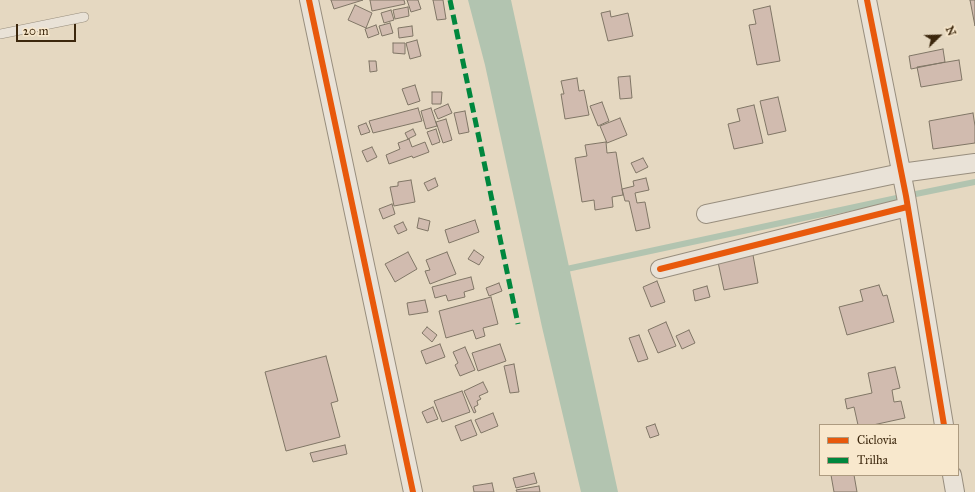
<!DOCTYPE html>
<html>
<head>
<meta charset="utf-8">
<style>
	body { margin:0 }
	#map { position:relative; width:975px; height:492px; overflow:hidden; background:#e5d8c1; font-family:"IM FELL Great Primer",serif }
	canvas { display:block }
	.legend { position:absolute; left:819px; top:424px; width:140px; height:52px; box-sizing:border-box; background:#f8e8cd; border:1px solid #ad9b80; margin:0; padding:5px 7px; list-style:none; font-size:12px; color:#3c270d }
	.legend li { display:flex; align-items:center; gap:8px; height:20px }
	.legend b { width:20px; border:1px solid #ad9b80 }
	.north { position:absolute; left:919px; top:16px; width:40px; height:40px; -webkit-text-stroke:3px #f8e8cd; paint-order:stroke; rotate:67deg; font-size:11px; font-weight:700; line-height:16px; text-align:center; color:#3c270d }
	.north::after { content:''; display:block; margin:auto; width:14px; height:18px; background:#3c270d; clip-path:polygon(50% 0,100% 100%,50% 72%,0 100%) }
	.scale { position:absolute; left:16px; top:24px; width:60px; height:18px; box-sizing:border-box; border:2px solid #3c270d; border-top:0; padding-left:5px; font-size:12px; line-height:14px; white-space:nowrap; color:#3c270d; -webkit-text-stroke:3px #f8e8cd; paint-order:stroke }
</style>
</head>
<body>
<div id="map">
<canvas width="975" height="492"></canvas>
<ul class="legend">
<li><b style="height:5px;background:#e8590c"></b>Ciclovia</li>
<li><b style="height:5px;background:#00873e"></b>Trilha</li>
</ul>
<div class="north">N</div>
<div class="scale">20 m</div>
</div>
<script>
const ctx = document.querySelector('canvas').getContext('2d');
ctx.lineJoin = 'round';
function fillPath(path, color) { ctx.fillStyle = color; ctx.fill(path, 'evenodd'); }
const shape = rows => new Path2D(rows.map(r => 'M' + r).join(''));
function stroke(path, color, width, dash) { ctx.strokeStyle = color; ctx.lineWidth = width; ctx.lineCap = dash ? 'butt' : 'round'; ctx.setLineDash(dash || []); ctx.stroke(path); }
fillPath(shape([
	[468,0,511,0,618,492,581,492,542,327,485,65]
]), '#b2c4b0');
stroke(shape([
	[562,270,906,196,975,182]
]), '#b2c4b0', 6);
const building = shape([
	[331,0,363,0,334,9,331,0],
	[370,0,404,0,405,4,372,11,370,0],
	[407,0,418,0,421,9,411,12,407,0],
	[433,0,443,0,446,19,437,20,433,0],
	[970,0,975,0,975,26,970,0],
	[355,5,372,13,366,28,348,20,355,5],
	[770,6,780,61,757,65,749,25,756,24,753,10,770,6],
	[408,7,409,16,395,19,393,10,408,7],
	[391,10,394,20,384,23,381,13,391,10],
	[610,11,611,17,628,13,633,36,608,41,601,13,610,11],
	[390,23,393,33,382,36,379,26,390,23],
	[376,25,379,34,368,38,365,29,376,25],
	[412,26,413,36,399,38,398,28,412,26],
	[417,40,421,56,410,59,406,43,417,40],
	[393,43,405,43,405,54,393,53,393,43],
	[943,49,945,62,911,69,909,56,943,49],
	[959,60,962,80,921,87,917,67,959,60],
	[369,61,376,61,377,71,370,72,369,61],
	[630,76,632,98,620,99,618,77,630,76],
	[577,78,579,91,584,90,589,115,565,119,561,94,564,94,561,81,577,78],
	[415,85,420,101,408,105,402,89,415,85],
	[432,92,442,92,441,104,432,104,432,92],
	[778,97,786,131,768,135,760,101,778,97],
	[602,102,609,121,598,126,590,106,602,102],
	[448,104,452,113,438,119,434,110,448,104],
	[754,105,763,143,734,149,728,124,740,121,737,109,754,105],
	[418,108,422,121,373,133,369,121,418,108],
	[431,108,437,126,426,129,421,111,431,108],
	[465,111,469,132,459,134,454,113,465,111],
	[973,113,975,126,975,143,933,149,929,121,973,113],
	[620,118,627,135,607,143,600,126,620,118],
	[446,119,452,140,443,143,436,122,446,119],
	[366,123,370,132,361,135,358,126,366,123],
	[413,129,416,135,408,139,405,133,413,129],
	[436,129,440,142,432,145,427,132,436,129],
	[409,139,412,147,425,142,429,152,413,158,412,156,389,164,386,155,400,149,398,143,409,139],
	[606,142,607,153,616,152,623,195,612,197,613,207,595,210,594,200,582,202,575,158,587,156,585,145,606,142],
	[372,147,377,157,367,162,362,151,372,147],
	[643,158,648,167,636,173,631,163,643,158],
	[435,178,438,186,428,191,424,183,435,178],
	[646,178,649,190,635,193,637,203,645,202,650,228,636,231,629,201,625,201,622,189,634,186,633,181,646,178],
	[411,180,415,202,394,206,390,187,398,186,398,182,411,180],
	[392,204,395,214,383,219,379,209,392,204],
	[419,218,430,221,428,231,417,228,419,218],
	[475,220,479,232,449,243,445,230,475,220],
	[403,222,407,230,398,234,394,226,403,222],
	[474,250,484,257,479,265,468,259,474,250],
	[408,252,417,269,395,282,385,264,408,252],
	[447,252,456,274,430,284,425,271,430,270,426,260,447,252],
	[753,255,758,283,724,290,718,262,753,255],
	[471,277,474,289,464,292,465,297,448,301,446,295,435,298,432,287,471,277],
	[657,281,665,302,651,307,643,287,657,281],
	[499,283,502,291,489,296,486,288,499,283],
	[879,285,883,296,887,295,894,322,847,335,839,307,863,301,860,290,879,285],
	[707,286,710,297,695,301,693,290,707,286],
	[491,297,498,324,483,328,485,336,476,339,473,330,446,338,439,311,491,297],
	[425,300,428,312,409,315,407,303,425,300],
	[666,322,676,346,658,353,648,330,666,322],
	[427,327,437,335,432,342,422,333,427,327],
	[689,330,695,343,682,349,676,336,689,330],
	[639,335,648,359,638,362,629,338,639,335],
	[440,344,445,357,426,364,421,351,440,344],
	[500,344,506,361,478,371,472,353,500,344],
	[465,347,475,370,460,376,455,365,458,363,453,352,465,347],
	[326,356,338,401,331,403,340,437,286,451,265,372,326,356],
	[514,364,519,392,510,393,504,366,514,364],
	[895,367,900,388,892,390,894,402,901,401,905,418,873,425,858,425,854,407,847,409,845,399,872,393,868,373,895,367],
	[483,382,488,392,479,396,481,399,477,401,478,405,474,407,476,412,474,413,464,391,483,382],
	[462,391,470,412,442,422,434,401,462,391],
	[433,407,438,419,427,423,422,412,433,407],
	[493,413,498,426,481,433,475,420,493,413],
	[471,420,477,435,461,441,455,426,471,420],
	[655,424,659,435,650,438,646,427,655,424],
	[345,445,347,454,313,462,310,453,345,445],
	[534,473,537,483,516,488,513,478,534,473],
	[831,475,854,475,857,492,834,492,831,475],
	[492,483,494,492,474,492,473,486,492,483],
	[539,486,540,492,517,492,516,490,539,486]
]);
fillPath(building, '#d1bbaf');
stroke(building, '#807666', 1);
const service = shape([
	[0,34,84,17]
]);
const minor = shape([
	[309,0,413,492],
	[867,0,906,196,944,425],
	[706,214,901,173,975,163],
	[660,269,907,207],
	[952,475,955,492]
]);
stroke(service, '#988e7e', 10);
stroke(minor, '#988e7e', 20);
stroke(service, '#e9e2d7', 9);
stroke(minor, '#e9e2d7', 18);
stroke(shape([
	[450,0,518,324]
]), '#00873e', 5, [10, 5]);
stroke(shape([
	[309,0,413,492],
	[867,0,906,196,944,425],
	[660,269,907,207]
]), '#e8590c', 6);
</script>
</body>
</html>
